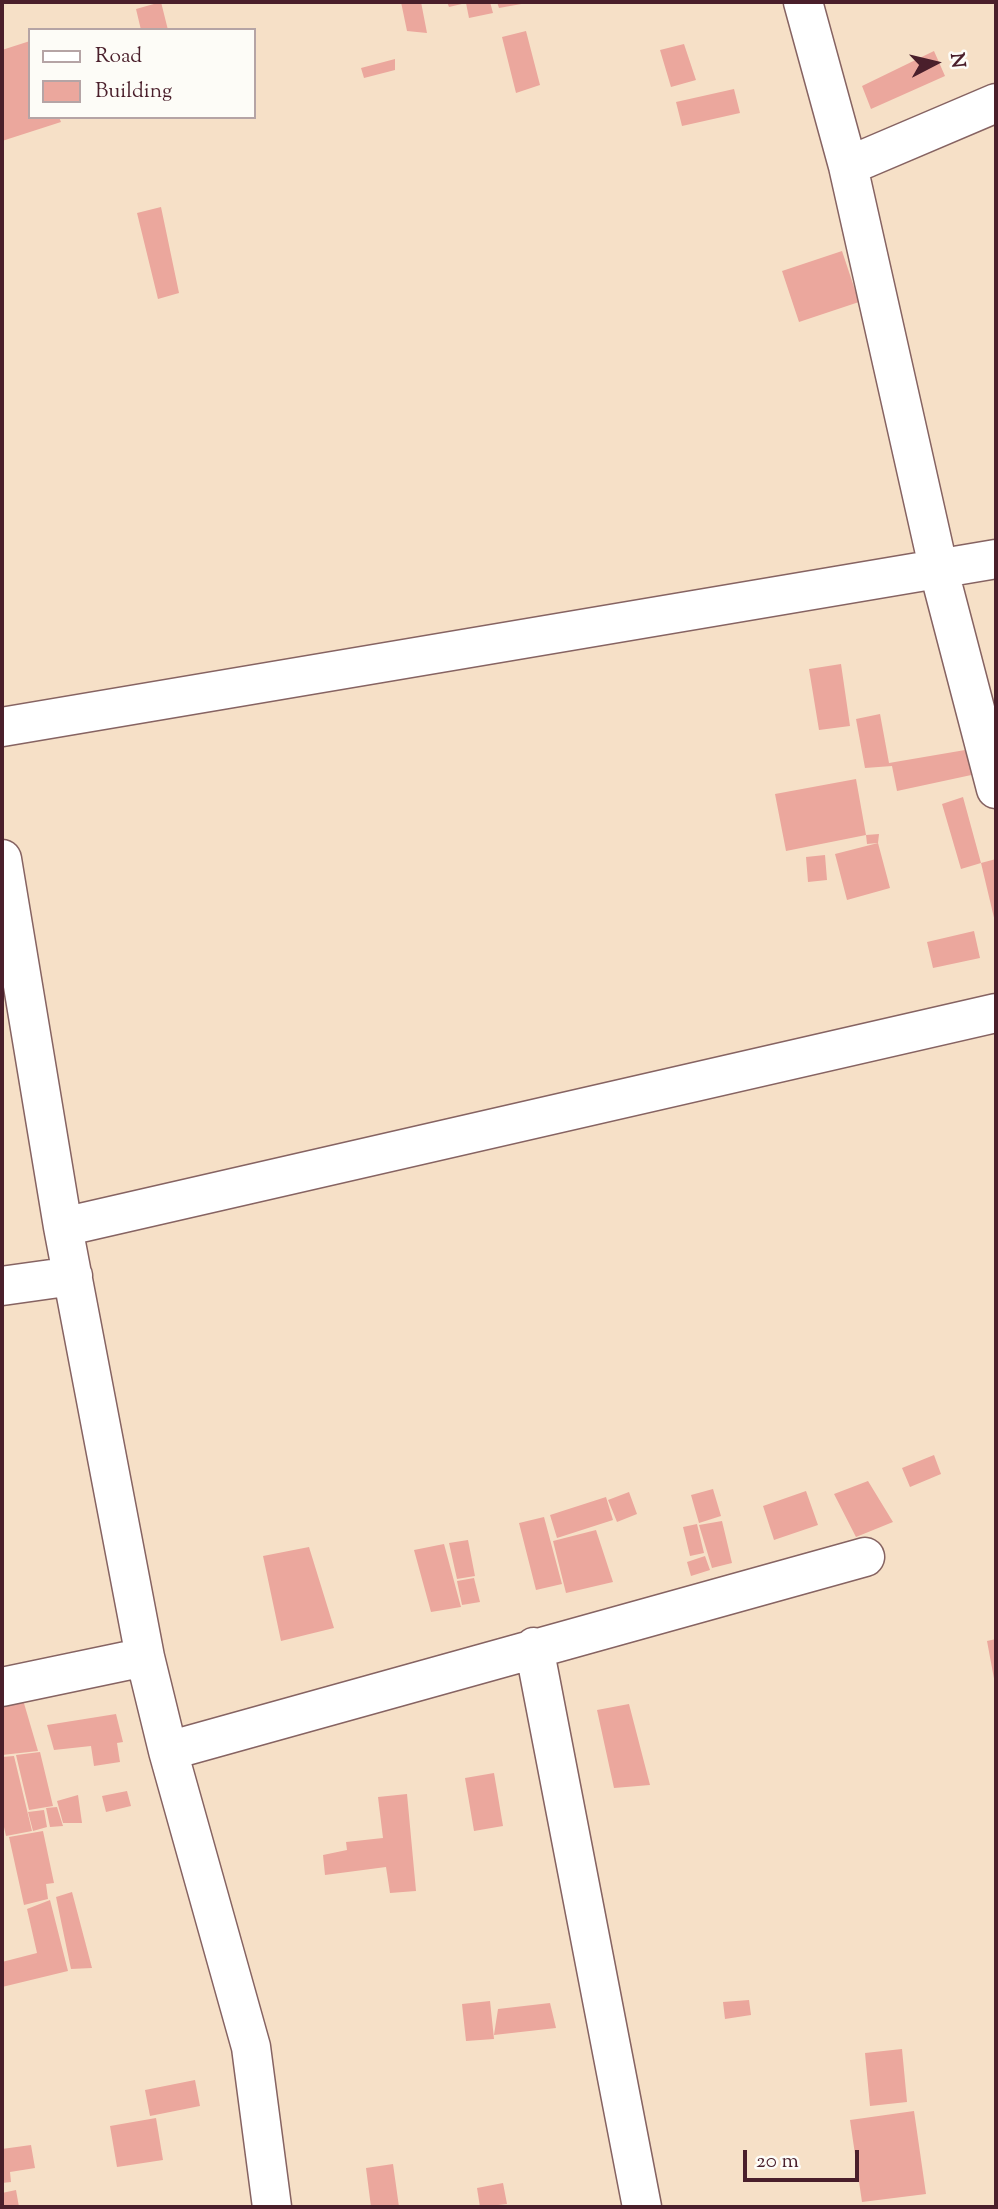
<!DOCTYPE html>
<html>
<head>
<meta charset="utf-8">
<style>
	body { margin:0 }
	#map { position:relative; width:998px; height:2209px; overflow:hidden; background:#f6e0c7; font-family:"Sorts Mill Goudy",serif }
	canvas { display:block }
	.frame { position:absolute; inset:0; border:4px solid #4a1f2b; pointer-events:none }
	.legend { position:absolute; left:28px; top:28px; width:228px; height:91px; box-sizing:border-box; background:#fdfcf7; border:2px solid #b5a4a5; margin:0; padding:9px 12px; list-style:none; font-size:21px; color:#4a1f2b }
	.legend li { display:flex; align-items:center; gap:14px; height:35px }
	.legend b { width:35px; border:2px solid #b5a4a5 }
	.north { position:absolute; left:900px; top:28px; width:70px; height:70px; -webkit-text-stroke:5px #fdfcf7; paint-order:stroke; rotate:83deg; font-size:19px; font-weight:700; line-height:28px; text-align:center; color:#4a1f2b }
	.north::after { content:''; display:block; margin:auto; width:24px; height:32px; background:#4a1f2b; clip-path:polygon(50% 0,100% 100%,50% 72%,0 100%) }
	.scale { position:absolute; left:743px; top:2150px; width:116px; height:32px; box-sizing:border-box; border:4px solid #4a1f2b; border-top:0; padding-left:9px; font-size:21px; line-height:24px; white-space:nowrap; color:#4a1f2b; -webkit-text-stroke:5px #fdfcf7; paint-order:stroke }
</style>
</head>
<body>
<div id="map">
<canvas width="998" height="2209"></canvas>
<div class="frame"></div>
<ul class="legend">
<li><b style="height:9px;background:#fff"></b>Road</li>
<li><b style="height:19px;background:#eba79d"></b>Building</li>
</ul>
<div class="north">N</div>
<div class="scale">20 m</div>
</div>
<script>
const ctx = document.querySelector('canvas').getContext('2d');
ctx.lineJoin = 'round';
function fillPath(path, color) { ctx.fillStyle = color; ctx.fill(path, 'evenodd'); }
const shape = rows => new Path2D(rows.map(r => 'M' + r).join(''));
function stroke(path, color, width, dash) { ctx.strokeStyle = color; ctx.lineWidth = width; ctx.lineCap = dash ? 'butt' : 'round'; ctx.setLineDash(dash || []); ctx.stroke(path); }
fillPath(shape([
	[161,2,168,30,141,30,136,9],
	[401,2,421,2,427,33,407,31],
	[447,2,490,2,493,13,469,18,466,3,449,7],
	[497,2,527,2,527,3,499,8],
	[526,31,540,85,516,93,502,37],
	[30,41,30,117,59,117,61,122,2,141,2,50],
	[684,44,696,80,671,87,660,50],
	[934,51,945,76,871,109,862,86],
	[395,59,395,70,364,78,361,68],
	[734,89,740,113,682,126,676,102],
	[161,207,179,293,158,299,137,213],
	[842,251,859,302,799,322,782,271],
	[841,664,850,726,819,730,809,669],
	[880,714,889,763,971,749,976,774,897,791,892,766,865,768,856,719],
	[856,779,866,835,786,851,775,794],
	[963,797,981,863,961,869,942,804],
	[879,834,878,843,890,888,847,900,835,854,878,843,867,844,866,835],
	[825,855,827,880,808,882,806,857],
	[996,859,996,922,995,922,981,863],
	[974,931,980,958,933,968,927,942],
	[934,1455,941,1474,910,1487,902,1468],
	[868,1481,893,1522,856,1537,834,1494],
	[713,1489,721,1516,699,1523,691,1495],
	[806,1491,818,1525,774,1540,763,1506],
	[629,1492,637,1514,617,1522,608,1500],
	[606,1497,613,1520,557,1538,550,1515],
	[544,1517,562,1584,536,1590,519,1523],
	[722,1521,732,1563,712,1568,699,1525],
	[697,1524,704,1553,690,1556,683,1527],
	[596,1530,613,1582,566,1593,553,1541],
	[468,1540,475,1576,457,1579,449,1543],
	[444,1544,461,1607,431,1612,414,1550],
	[309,1547,334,1628,281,1641,263,1556],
	[705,1556,710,1570,691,1576,687,1562],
	[474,1578,480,1602,462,1605,457,1581],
	[996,1639,996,1684,995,1684,987,1641],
	[21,1693,38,1751,2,1755,2,1697],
	[629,1704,650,1785,614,1788,597,1710],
	[116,1714,123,1742,117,1743,120,1762,94,1766,91,1746,54,1750,47,1725],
	[40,1752,53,1806,29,1810,16,1755],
	[14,1756,32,1831,6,1836,2,1818,2,1757],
	[494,1773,503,1826,474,1831,465,1778],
	[127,1791,131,1806,106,1812,102,1796],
	[407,1794,416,1891,390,1893,386,1867,325,1875,323,1855,347,1850,346,1842,383,1838,378,1797],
	[78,1795,82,1823,63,1823,57,1801],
	[57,1807,63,1826,50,1827,46,1808],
	[44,1810,47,1827,33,1831,28,1812],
	[43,1831,54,1883,46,1884,48,1899,24,1905,9,1837],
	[72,1892,92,1968,71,1969,56,1897],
	[50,1900,68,1971,2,1987,2,1962,37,1953,27,1909],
	[749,2000,751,2015,725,2019,723,2002],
	[490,2001,494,2039,466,2041,462,2004],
	[550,2003,556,2028,494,2035,498,2009],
	[902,2049,907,2102,870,2106,865,2053],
	[195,2080,200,2106,150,2116,145,2090],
	[914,2111,926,2194,862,2202,850,2120],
	[156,2118,163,2160,117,2167,110,2126],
	[31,2145,35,2168,10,2172,11,2182,2,2183,2,2149],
	[393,2164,399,2207,371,2207,366,2168],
	[503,2183,507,2204,480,2207,477,2188],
	[16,2190,19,2207,2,2207,2,2193]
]), '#eba79d');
const minor = shape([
	[803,2,848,166],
	[996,103,848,166,939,571,996,789],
	[2,727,996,559],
	[2,859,63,1227,145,1657,168,1751,251,2047,272,2207],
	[63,1227,996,1013],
	[2,1286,73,1276],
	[534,1647,642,2207],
	[2,1687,145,1657],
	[168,1751,865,1557]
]);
stroke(minor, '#866362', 41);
stroke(minor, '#fff', 38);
</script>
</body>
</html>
